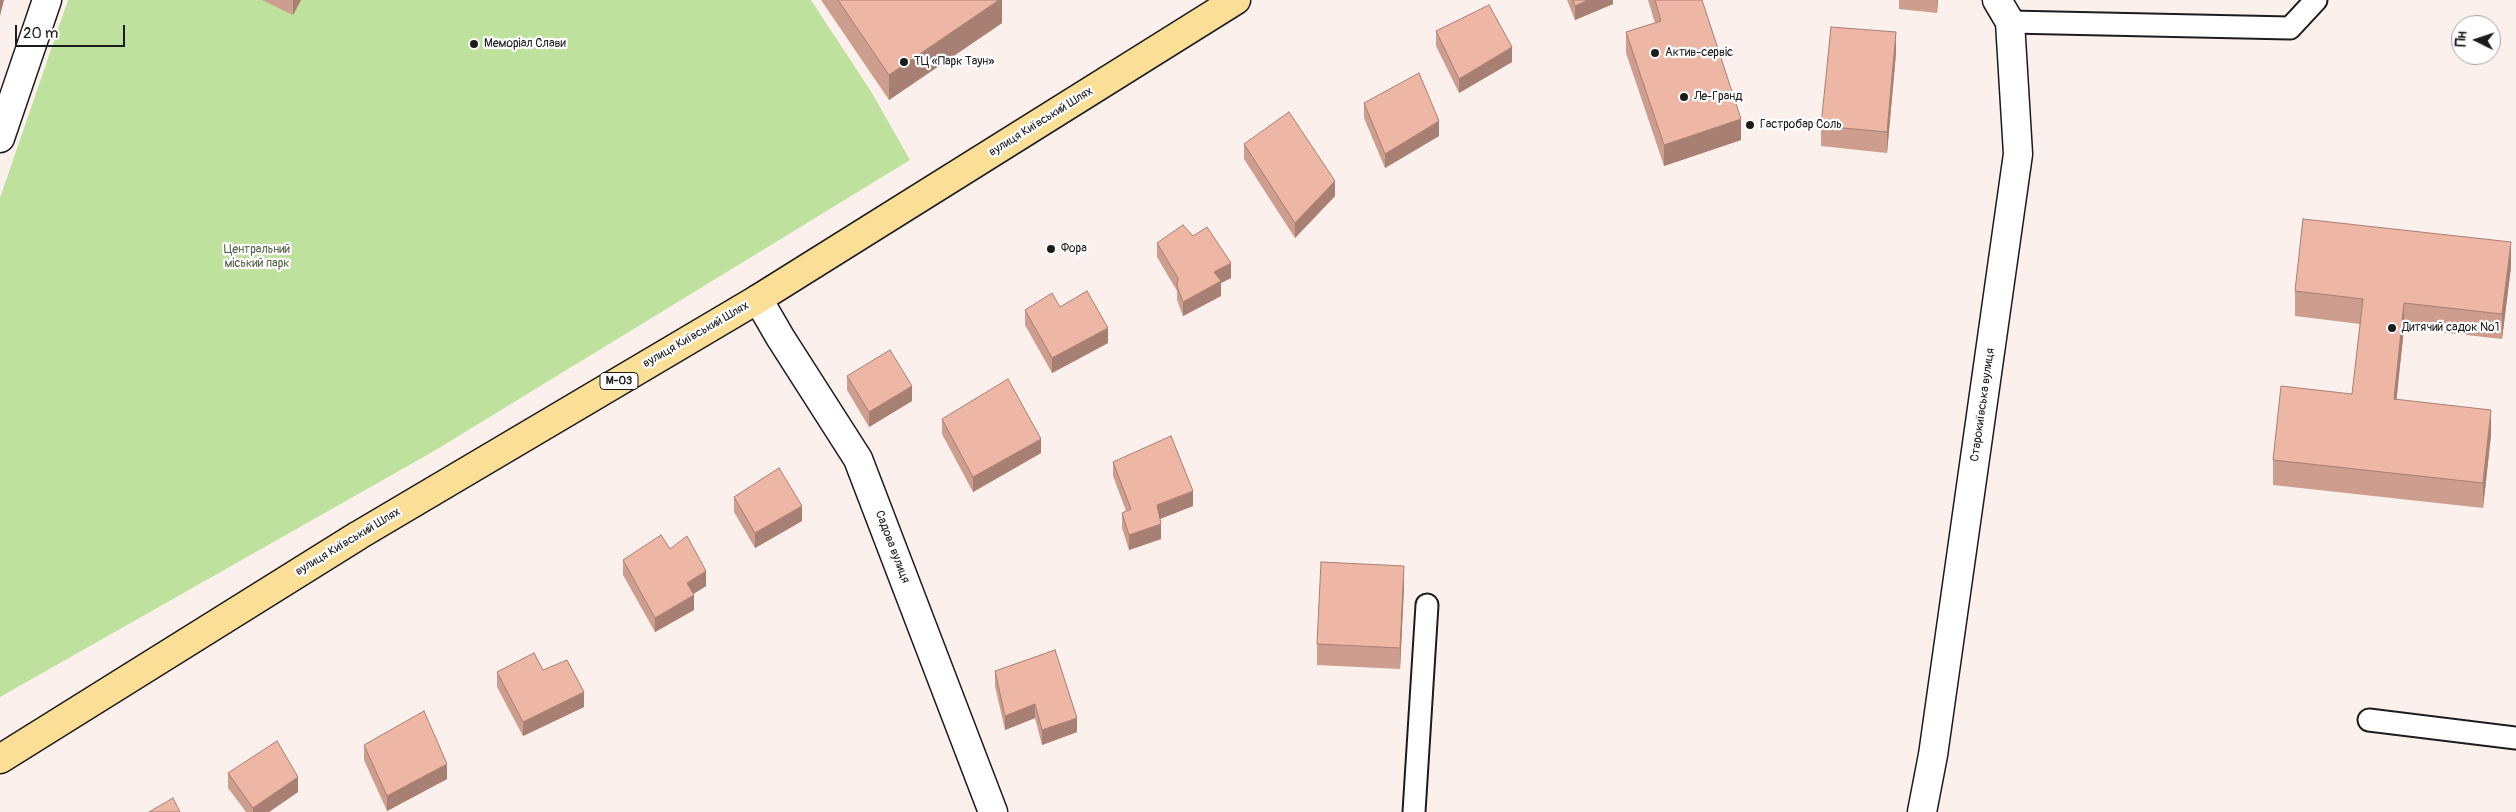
<!DOCTYPE html>
<html>
<head>
<meta charset="utf-8">
<style>
	body { margin:0 }
	#map { position:relative; width:2516px; height:812px; overflow:hidden; background:#fcf0ed; font-family:Pangolin,sans-serif }
	canvas { display:block }
	.north { position:absolute; left:2451px; top:15px; width:50px; height:50px; box-sizing:border-box; background:#fff; border:1px solid #a4a4a4; border-radius:50%; rotate:274deg; font-size:14px; font-weight:700; line-height:20px; text-align:center; color:#1c1c1c }
	.north::after { content:''; display:block; margin:auto; width:18px; height:22px; background:#1c1c1c; clip-path:polygon(50% 0,100% 100%,50% 72%,0 100%) }
	.scale { position:absolute; left:15px; top:25px; width:110px; height:22px; box-sizing:border-box; border:2px solid #1c1c1c; border-top:0; padding-left:6px; font-size:15px; line-height:18px; white-space:nowrap; color:#1c1c1c; -webkit-text-stroke:4px #fff; paint-order:stroke }
</style>
</head>
<body>
<div id="map">
<canvas width="2516" height="812"></canvas>
<div class="north">Пн</div>
<div class="scale">20 m</div>
</div>
<script>
const ctx = document.querySelector('canvas').getContext('2d');
ctx.lineJoin = 'round';
function fillPath(path, color) { ctx.fillStyle = color; ctx.fill(path, 'evenodd'); }
const shape = rows => new Path2D(rows.map(r => 'M' + r).join(''));
function stroke(path, color, width, dash) { ctx.strokeStyle = color; ctx.lineWidth = width; ctx.lineCap = dash ? 'butt' : 'round'; ctx.setLineDash(dash || []); ctx.stroke(path); }
function drawText(font, color, halo, rows, align = 'center') {
  ctx.font = font + ' Pangolin,sans-serif'; ctx.lineWidth = 4.5; ctx.setLineDash([]); ctx.textBaseline = 'middle'; ctx.strokeStyle = halo; ctx.fillStyle = color; for (const [text, x, y, turn = 0] of rows) {
    ctx.save(); ctx.translate(x, y); ctx.rotate((+turn || 0) * Math.PI / 180); ctx.textAlign = isNaN(turn) ? turn : align; if (halo) ctx.strokeText(text, 0, 0); ctx.fillText(text, 0, 0); ctx.restore();
  }
}
fillPath(shape([
	[68,0,811,0,872,93,910,160,434,451,0,697,0,198]
]), '#bee29d');
const service = shape([
	[2010,22,2290,28,2316,0],
	[2369,720,2516,738],
	[1414,812,1427,605]
]);
const minor = shape([
	[0,138,47,0],
	[758,299,780,337,858,459,993,812],
	[1922,812,1933,755,2018,154,2010,22,1997,0]
]);
const trunk = shape([
	[0,759,359,535,758,299,1236,0]
]);
stroke(service, '#1c1c1c', 25);
stroke(minor, '#1c1c1c', 31);
stroke(trunk, '#1c1c1c', 31);
stroke(service, '#fff', 21);
stroke(minor, '#fff', 28);
stroke(trunk, '#fbdf96', 28);
fillPath(shape([
	[262,0,301,0,293,15],
	[821,0,1002,0,1002,23,889,100],
	[1567,0,1613,0,1613,4,1575,20],
	[1648,0,1702,0,1741,140,1664,166,1626,53,1626,32,1655,23],
	[1899,0,1938,0,1937,13,1899,9],
	[1436,31,1512,62,1459,93,1436,46],
	[1896,53,1887,153,1821,146,1821,126],
	[1364,103,1439,136,1385,168,1364,118],
	[1244,144,1335,196,1295,238,1244,159],
	[1193,236,1231,278,1221,283,1221,296,1183,316,1177,300,1177,291,1157,257,1157,243],
	[2511,267,2502,339,2404,328,2396,399,2491,435,2483,508,2273,485,2273,460,2352,394,2360,324,2295,316,2295,291],
	[1025,310,1108,343,1052,373,1025,325],
	[847,376,912,401,869,427,847,390],
	[942,419,1041,453,973,492,942,434],
	[1113,462,1193,506,1160,519,1161,539,1129,550,1122,528,1122,513,1126,511,1113,476],
	[734,497,802,521,755,548,734,512],
	[670,549,706,586,693,594,694,610,655,632,623,575,623,560],
	[1404,587,1400,669,1317,665,1317,644],
	[543,670,584,707,523,736,497,687,497,672],
	[995,671,1077,732,1042,745,1035,718,1005,730,995,686],
	[364,745,447,779,387,811,364,760],
	[228,773,298,792,269,812,246,812,228,788]
]), '#cd9d8d');
fillPath(shape([
	[0,0,4,0,0,16],
	[293,0,301,0,293,15],
	[999,0,1002,0,1002,23,889,100,889,75],
	[1588,0,1613,0,1613,4,1575,20,1575,6],
	[1937,0,1938,0,1937,13],
	[1896,32,1896,53,1887,153,1887,132],
	[1512,47,1512,62,1459,93,1459,79],
	[1741,119,1741,140,1664,166,1664,145],
	[1439,121,1439,136,1385,168,1385,154],
	[1335,181,1335,196,1295,238,1295,223],
	[2511,242,2511,267,2502,339,2502,314],
	[1231,263,1231,278,1221,283,1221,296,1183,316,1183,302,1214,272],
	[2404,303,2404,328,2394,424,2394,399],
	[1108,328,1108,343,1052,373,1052,358],
	[912,386,912,401,869,427,869,412],
	[2491,410,2491,435,2483,508,2483,483],
	[1041,439,1041,453,973,492,973,477],
	[1193,491,1193,506,1157,520,1157,505],
	[802,506,802,521,755,548,755,533],
	[1161,524,1161,539,1129,550,1129,535],
	[1404,566,1404,587,1400,669,1400,648],
	[706,571,706,586,687,598,687,583],
	[694,595,694,610,655,632,655,618],
	[584,692,584,707,523,736,523,722],
	[1035,704,1035,718,1005,730,1005,716],
	[1077,718,1077,732,1042,745,1042,730],
	[447,764,447,779,387,811,387,796],
	[298,777,298,792,269,812,253,812,253,808]
]), '#a77f73');
const building = shape([
	[838,0,999,0,889,75,838,0],
	[1573,0,1588,0,1575,6,1573,0],
	[1655,0,1702,0,1741,119,1664,145,1626,32,1661,21,1655,0],
	[1489,5,1512,47,1459,79,1436,31,1489,5],
	[1831,27,1896,32,1887,132,1821,126,1831,27],
	[1419,73,1439,121,1385,154,1364,103,1419,73],
	[1289,112,1335,181,1295,223,1244,144,1289,112],
	[2303,219,2511,242,2502,314,2404,303,2394,399,2491,410,2483,483,2273,460,2281,386,2352,394,2363,299,2295,291,2303,219],
	[1183,225,1193,236,1207,227,1231,263,1214,272,1221,281,1183,302,1177,286,1178,278,1157,243,1183,225],
	[1087,291,1108,328,1052,358,1025,310,1052,293,1060,307,1087,291],
	[890,350,912,386,869,412,847,376,890,350],
	[1008,379,1041,439,973,477,942,419,1008,379],
	[1171,436,1193,491,1157,505,1161,524,1129,535,1122,513,1131,509,1113,462,1171,436],
	[779,468,802,506,755,533,734,497,779,468],
	[661,535,670,549,687,536,706,571,687,583,694,595,655,618,623,560,661,535],
	[1321,562,1404,566,1400,648,1317,644,1321,562],
	[1055,650,1077,718,1042,730,1035,704,1005,716,995,671,1055,650],
	[534,653,543,670,567,660,584,692,523,722,497,672,534,653],
	[424,711,447,764,387,796,364,745,424,711],
	[277,741,298,777,253,808,228,773,277,741],
	[173,798,180,812,149,812,173,798]
]);
fillPath(building, '#eeb6a4');
stroke(building, '#a77f73', 1);
for (const [x, y, r, color] of [
	[474,44,5,"#1c1c1c"],
	[1655,53,5,"#1c1c1c"],
	[904,62,5,"#1c1c1c"],
	[1684,97,5,"#1c1c1c"],
	[1750,125,5,"#1c1c1c"],
	[1051,249,5,"#1c1c1c"],
	[2392,328,5,"#1c1c1c"]
]) { const dot = new Path2D(); dot.arc(x, y, r, 0, 2 * Math.PI); ctx.fillStyle = color; ctx.fill(dot); stroke(dot, '#fff', 2); }
for (const [x, y, w] of [
	[619,381,38]
]) { const box = new Path2D(); box.roundRect(x - w / 2, y - 8.5, w, 17, 4); ctx.fillStyle = '#fff'; ctx.fill(box); stroke(box, '#1c1c1c', 1); }
drawText('bold 11px', '#1c1c1c', null, [
	["М-03",619,381]
]);
drawText('12px', '#1c1c1c', '#fff', [
	["Mеморіал Слави",484,44],
	["Актив-сервіс",1665,53],
	["ТЦ «Парк Таун»",914,62],
	["Ле-Гранд",1694,97],
	["Гастробар Соль",1760,125],
	["Фора",1061,249],
	["Дитячий садок №1",2402,328]
], 'left');
drawText('12px', '#1c1c1c', '#fff', [
	["вулиця Київський Шлях",1041,122,-32],
	["вулиця Київський Шлях",696,335,-30],
	["Старокиївська вулиця",1983,405,-82],
	["вулиця Київський Шлях",348,542,-31],
	["Садова вулиця",892,547,69]
]);
drawText('12px', '#556149', '#fff', [
	["Центральний",257,250],
	["міський парк",257,264]
]);
</script>
</body>
</html>
